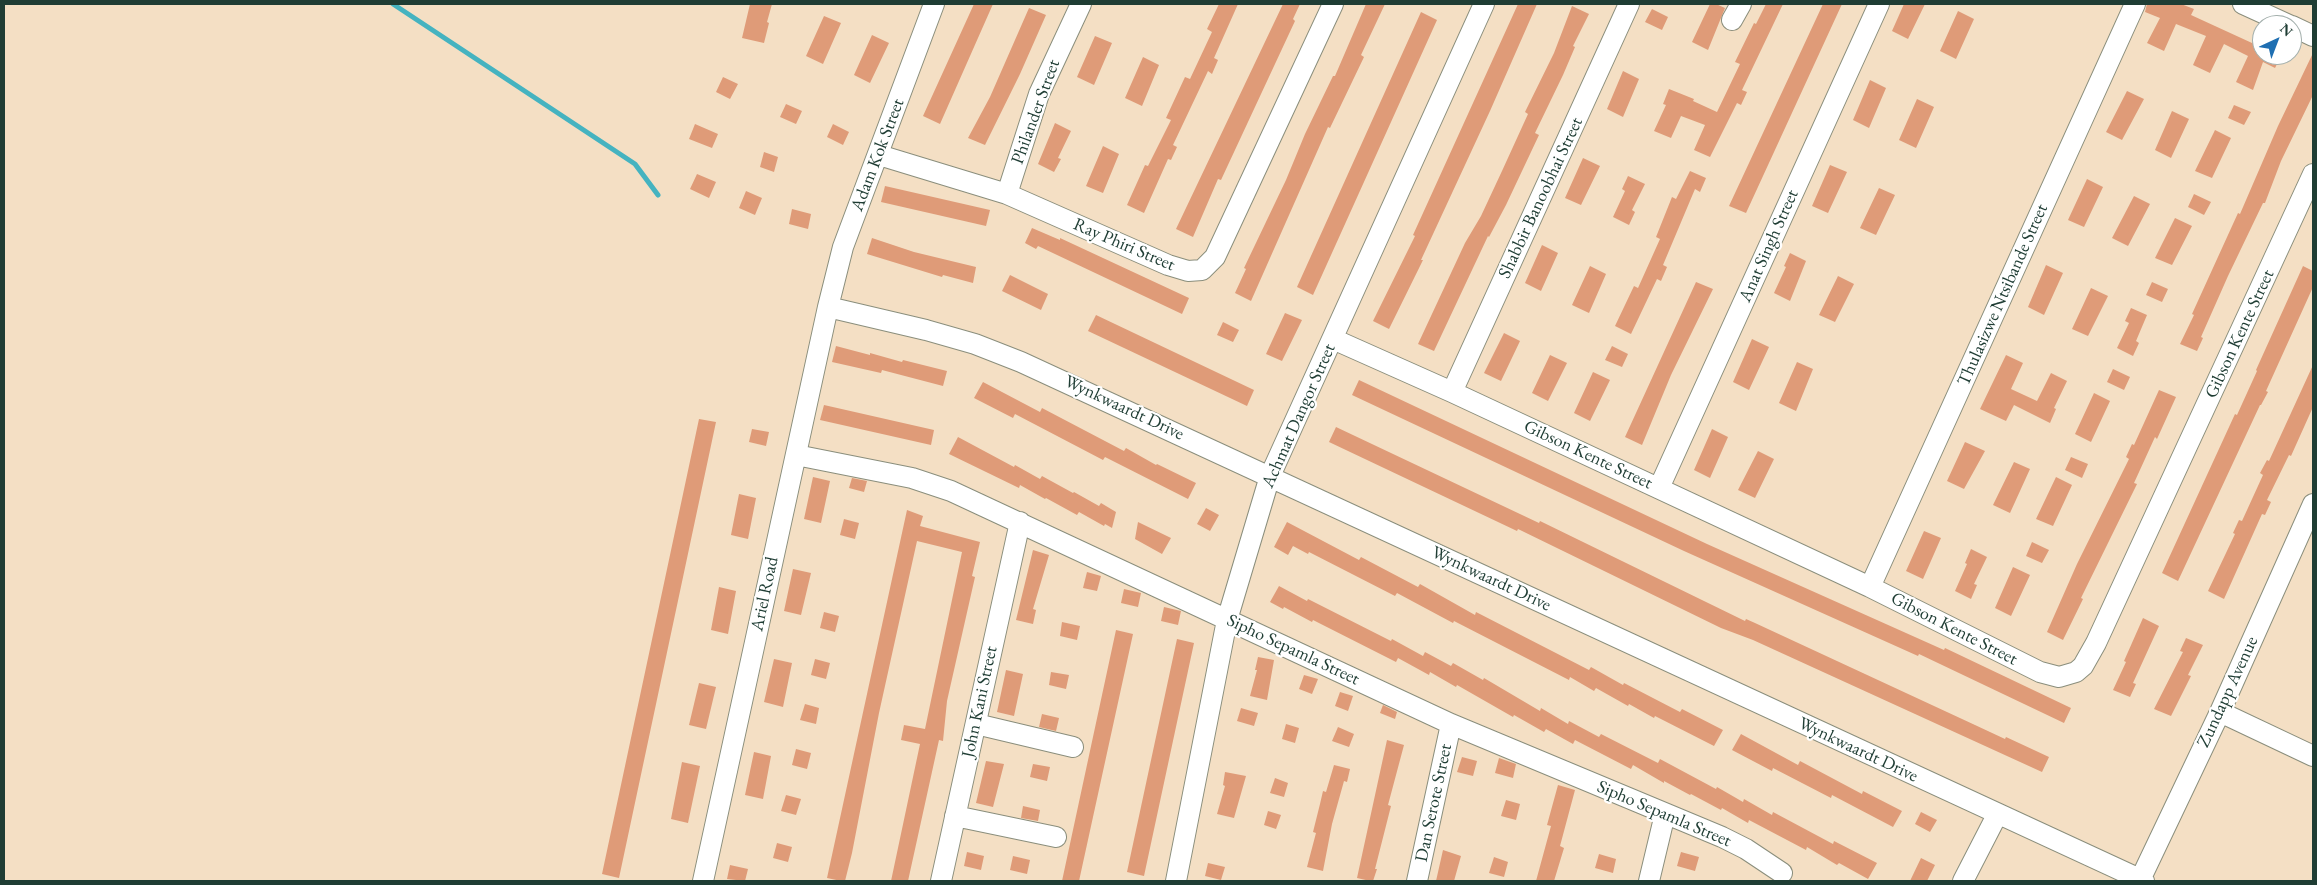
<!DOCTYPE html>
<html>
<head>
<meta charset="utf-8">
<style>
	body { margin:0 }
	#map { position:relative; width:2317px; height:885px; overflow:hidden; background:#f4dfc4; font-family:"EB Garamond",serif }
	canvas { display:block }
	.frame { position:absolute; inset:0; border:5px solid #1f3d34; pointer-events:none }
	.north { position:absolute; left:2252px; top:15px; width:50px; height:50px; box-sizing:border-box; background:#fff; border:1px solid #a5b1ae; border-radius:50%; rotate:43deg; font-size:14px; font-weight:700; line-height:20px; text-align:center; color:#1f3d34 }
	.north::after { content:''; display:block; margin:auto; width:18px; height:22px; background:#1f6fb2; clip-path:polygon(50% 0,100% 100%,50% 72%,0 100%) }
</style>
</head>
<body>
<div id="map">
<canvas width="2317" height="885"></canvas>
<div class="frame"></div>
<div class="north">N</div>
</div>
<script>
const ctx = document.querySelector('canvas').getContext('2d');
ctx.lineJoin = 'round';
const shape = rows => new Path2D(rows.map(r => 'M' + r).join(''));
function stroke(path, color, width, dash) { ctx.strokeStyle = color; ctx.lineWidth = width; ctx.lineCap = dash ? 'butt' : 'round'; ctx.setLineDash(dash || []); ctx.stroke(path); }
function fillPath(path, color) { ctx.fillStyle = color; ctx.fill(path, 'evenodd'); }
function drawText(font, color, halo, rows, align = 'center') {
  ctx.font = font + ' "EB Garamond",serif'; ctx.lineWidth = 4.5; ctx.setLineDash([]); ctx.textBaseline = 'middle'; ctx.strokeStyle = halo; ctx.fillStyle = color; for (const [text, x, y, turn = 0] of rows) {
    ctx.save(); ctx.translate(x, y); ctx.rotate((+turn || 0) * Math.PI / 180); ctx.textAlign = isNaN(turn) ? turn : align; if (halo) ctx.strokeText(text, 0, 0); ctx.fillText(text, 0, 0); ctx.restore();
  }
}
stroke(shape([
	[393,4,635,164,658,195]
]), '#45b3c0', 5);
fillPath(shape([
	[750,4,772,4,767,22,769,23,764,43,742,38],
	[974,4,993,4,940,124,923,116],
	[1219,4,1238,4,1214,58,1218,60,1212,74,1208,71,1173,145,1177,147,1171,160,1168,159,1144,213,1127,205,1145,165,1148,166,1171,120,1166,118,1185,77,1190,79,1212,32,1207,29],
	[1283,4,1300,4,1293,19,1295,21,1221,180,1218,179,1193,237,1176,229],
	[1366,4,1385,4,1361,55,1364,57,1330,128,1328,127,1251,301,1235,293,1246,269,1244,268,1286,180,1305,134,1333,76,1335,76],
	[1518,4,1537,4,1490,111,1421,260,1423,260,1389,329,1373,321,1415,236,1413,235],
	[1710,4,1716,4,1725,8,1708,50,1692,42],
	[1766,4,1783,4,1742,90,1747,92,1741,105,1737,103,1710,157,1694,150,1705,125,1681,116,1671,138,1654,131,1666,105,1663,104,1669,89,1694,99,1693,101,1717,112,1740,64,1735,62,1754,23,1756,24],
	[1823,4,1842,4,1746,213,1729,206],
	[1904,4,1925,4,1908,39,1892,31],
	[2147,4,2181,4,2194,9,2191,15,2252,43,2260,25,2262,26,2262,55,2281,56,2275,68,2263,62,2253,90,2236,82,2248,56,2224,44,2210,73,2193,65,2206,36,2176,24,2164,51,2147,43,2160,18,2145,12],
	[1572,6,1589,14,1573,46,1575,47,1563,75,1535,133,1539,135,1506,205,1489,237,1488,236,1434,351,1418,344,1465,243,1481,216,1502,171,1528,114,1525,112,1554,53],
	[1029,8,1046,15,1020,74,985,145,968,138,990,97],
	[1652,9,1668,17,1662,30,1645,22],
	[1958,11,1974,19,1956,59,1940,51],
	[1421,12,1437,20,1313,295,1297,287],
	[824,16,841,23,823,64,806,56],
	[872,35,889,43,870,83,854,75],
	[1095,36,1112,43,1094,85,1077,77],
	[2313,53,2313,95,2281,161,2265,203,2263,203,2228,276,2201,337,2203,338,2197,351,2180,344,2194,315,2192,314,2238,213,2240,214,2278,126],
	[1143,57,1159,65,1142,106,1125,98],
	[1623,71,1639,79,1623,117,1607,109],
	[723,77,738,84,730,99,716,92],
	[1870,80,1886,88,1869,128,1853,120],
	[2127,91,2144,99,2122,140,2106,132],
	[1917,99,1934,107,1916,148,1899,140],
	[786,104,802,111,796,124,780,117],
	[2234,105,2251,112,2244,125,2228,118],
	[2172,111,2189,119,2171,158,2155,150],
	[1055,123,1071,131,1058,158,1061,159,1054,172,1038,164],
	[695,124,718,134,712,148,689,139],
	[833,124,849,132,843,145,827,137],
	[2215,130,2231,138,2212,178,2195,171],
	[1103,146,1119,154,1103,193,1086,186],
	[764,152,778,157,774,172,760,167],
	[1583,158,1600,166,1581,205,1565,198],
	[1830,165,1847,172,1828,213,1812,206],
	[1690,171,1706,178,1700,192,1695,189,1663,265,1667,267,1661,281,1657,279,1631,334,1615,326,1634,286,1638,288,1660,239,1656,237,1672,197,1676,199],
	[697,174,716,182,709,198,690,189],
	[1628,176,1645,184,1632,210,1635,212,1629,225,1613,217,1625,191,1622,189],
	[2087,179,2103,187,2084,227,2068,220],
	[885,186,990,210,986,226,881,202],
	[1879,188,1895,195,1876,235,1860,228],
	[746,191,762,198,755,215,739,208],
	[2194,194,2211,202,2204,215,2188,207],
	[2134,196,2150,204,2128,246,2112,238],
	[792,209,811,214,808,229,789,224],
	[2175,218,2192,226,2172,265,2155,258],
	[1032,228,1060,240,1060,238,1189,298,1182,314,1038,246,1036,249,1025,243],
	[872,238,914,252,976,267,973,283,943,275,942,277,867,254],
	[1542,245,1558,253,1541,291,1525,283],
	[1790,253,1806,261,1790,301,1774,293,1786,267,1784,266],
	[2046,265,2063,273,2044,315,2028,307],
	[1590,266,1606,274,1589,313,1572,305],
	[2303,266,2313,271,2313,287,2266,391,2268,392,2261,405,2260,405,2178,581,2162,573,2235,414,2237,415,2257,371,2256,370],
	[1010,275,1048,294,1041,310,1002,291],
	[1838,276,1854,284,1835,322,1819,315],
	[1696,282,1713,289,1671,375,1642,445,1625,437],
	[2152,282,2168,289,2162,302,2146,295],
	[2091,288,2108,296,2088,336,2072,329],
	[2131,308,2147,315,2136,341,2139,343,2133,356,2117,348,2129,323,2125,321],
	[1285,313,1302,320,1282,361,1266,354],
	[1096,315,1254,390,1247,406,1088,331],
	[1223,322,1239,330,1233,342,1217,335],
	[1504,333,1520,341,1501,381,1484,373],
	[1752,339,1769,347,1749,390,1733,382],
	[836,346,870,355,870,353,902,362,903,360,947,371,943,386,882,370,881,373,832,362],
	[1612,346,1628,354,1622,367,1605,360],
	[1550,355,1567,363,1548,401,1532,393],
	[2006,355,2023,363,2011,389,2037,401,2051,373,2067,381,2054,408,2056,409,2050,423,2014,405,2006,421,1980,409],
	[1797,362,1813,369,1796,411,1779,403],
	[2313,365,2313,407,2291,456,2289,455,2267,500,2271,502,2265,515,2262,514,2224,599,2208,591,2235,534,2233,533,2239,520,2242,521,2263,475,2260,473,2267,460,2269,461],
	[2113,369,2130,377,2124,390,2107,382],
	[1593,372,1610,380,1590,421,1574,413],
	[1359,380,1707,544,1944,650,1945,648,2071,708,2064,723,1919,654,1918,656,1684,551,1352,395],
	[983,382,1040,412,1042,408,1124,451,1126,448,1156,465,1157,464,1196,483,1188,499,1105,457,1103,460,1015,414,1013,418,974,398],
	[2159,390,2176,397,2157,439,2155,437,2134,483,2137,484,2081,598,2083,599,2063,640,2047,632,2077,564,2129,459,2126,457,2132,444,2134,445],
	[2094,393,2110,401,2091,442,2075,434],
	[824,405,934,430,931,445,820,420],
	[699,419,716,422,619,878,602,874],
	[1336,427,1539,523,1540,521,1745,621,1746,619,1755,623,1975,725,2005,739,2006,737,2049,757,2042,772,1753,640,1721,628,1518,529,1517,531,1329,442],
	[752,429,769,432,766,446,749,442],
	[1712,429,1728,437,1710,478,1694,470],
	[958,437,1014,467,1015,465,1040,479,1042,476,1073,493,1074,492,1099,506,1101,503,1116,512,1112,528,1105,524,1104,526,1079,512,1077,515,1046,498,1045,499,1020,485,1019,488,949,454],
	[1965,442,1985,451,1964,489,1947,481],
	[1758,451,1774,459,1755,498,1738,490],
	[2071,457,2088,464,2082,478,2065,470],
	[2014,462,2030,469,2010,513,1993,505],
	[813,477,830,481,821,523,804,519],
	[2056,477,2072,485,2053,526,2036,519],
	[852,478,867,481,864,492,849,488],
	[739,494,756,498,748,539,731,535],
	[1206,508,1219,515,1210,531,1197,524],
	[907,510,923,516,920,526,980,542,972,576,975,577,947,701,943,741,939,740,908,881,891,881,920,744,901,740,904,725,925,729,962,552,917,541,879,713,852,853,845,881,841,881,827,878],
	[844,519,859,523,855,539,840,535],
	[1138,522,1171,538,1162,554,1135,539],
	[1287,522,1359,560,1361,557,1418,587,1420,584,1475,615,1476,612,1589,670,1591,667,1623,685,1624,683,1680,712,1682,709,1723,730,1714,746,1655,716,1654,718,1629,704,1628,706,1596,688,1594,691,1570,677,1569,680,1454,621,1453,623,1397,593,1395,596,1309,552,1308,554,1293,546,1288,555,1274,547],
	[1924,531,1941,538,1923,579,1906,571],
	[2032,542,2049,550,2042,563,2026,556],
	[1971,549,1987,557,1974,584,1977,585,1971,599,1955,591,1967,564,1965,563],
	[1033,550,1049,555,1033,609,1036,610,1033,624,1016,620],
	[2013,567,2030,575,2011,616,1995,608],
	[793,569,811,573,801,615,784,611],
	[1087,572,1101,576,1097,591,1083,588],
	[1279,586,1307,601,1308,599,1391,641,1392,639,1423,656,1425,652,1451,666,1453,663,1483,680,1484,678,1540,711,1541,708,1568,724,1569,721,1599,737,1601,734,1658,763,1660,759,1716,789,1717,787,1743,802,1744,799,1772,815,1773,812,1833,844,1834,841,1877,863,1868,879,1839,863,1837,865,1807,847,1806,850,1749,820,1748,823,1722,808,1721,810,1691,794,1690,795,1664,781,1664,783,1633,765,1631,769,1575,740,1573,744,1546,729,1544,732,1514,715,1513,717,1457,685,1456,687,1430,672,1429,675,1398,658,1396,662,1313,620,1312,622,1284,607,1283,609,1270,602],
	[719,587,736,591,728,634,711,630],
	[1124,589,1141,593,1138,607,1121,603],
	[1164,607,1181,611,1178,625,1161,621],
	[824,612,839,616,835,632,820,628],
	[2143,618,2159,626,2133,683,2136,684,2130,697,2113,690,2126,662,2124,661],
	[1062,622,1080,626,1077,640,1060,636],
	[1116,630,1133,634,1079,881,1062,881],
	[2186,638,2203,645,2188,675,2191,676,2171,716,2154,709,2183,652,2180,651],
	[1177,639,1194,643,1144,876,1127,872],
	[1258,657,1274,660,1267,700,1250,696,1257,670,1255,670],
	[774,659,792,663,783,707,764,702],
	[815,659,830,663,826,679,811,675],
	[1006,670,1023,674,1014,716,997,712],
	[1051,672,1069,675,1066,689,1049,685],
	[1304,675,1318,679,1312,694,1299,689],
	[699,683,716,687,706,729,689,725],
	[1340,692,1353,696,1348,711,1335,706],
	[805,704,819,708,816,724,800,720],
	[1383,705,1397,712,1395,719,1380,713],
	[1241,708,1258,713,1254,726,1237,721],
	[1042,714,1059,718,1056,731,1039,727],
	[1286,724,1299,728,1295,743,1282,739],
	[1338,727,1354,734,1349,747,1332,741],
	[1741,734,1798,765,1800,761,1862,794,1863,791,1902,811,1893,827,1832,795,1831,798,1773,768,1772,771,1732,750],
	[1387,740,1404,745,1388,805,1391,806,1375,869,1377,869,1373,881,1370,881,1357,878],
	[796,749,811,753,807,769,792,765],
	[754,752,771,756,763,799,745,795],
	[1462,757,1477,761,1473,776,1457,772],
	[1499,758,1516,764,1513,778,1495,773],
	[986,761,1004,764,993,807,976,803],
	[682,762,700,766,688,823,671,819],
	[1033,764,1050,767,1047,781,1030,777],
	[1334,765,1350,769,1347,782,1344,781,1332,824,1323,871,1307,867,1316,833,1313,832,1320,804,1323,791,1326,792],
	[1225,772,1246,776,1234,818,1217,814,1225,786,1223,785],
	[1275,778,1288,783,1284,797,1270,793],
	[1558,785,1575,790,1560,846,1564,848,1554,881,1536,881,1551,826,1547,825],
	[786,795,801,799,796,815,781,811],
	[1506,800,1520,804,1516,820,1501,816],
	[1023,806,1040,810,1038,821,1021,818],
	[1268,811,1281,815,1276,829,1264,825],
	[1921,812,1937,820,1930,832,1915,824],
	[777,843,792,847,788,862,773,858],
	[1443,850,1461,856,1454,881,1436,881],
	[967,852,984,856,981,870,964,866],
	[1681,852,1699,857,1695,871,1677,866],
	[1599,854,1616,859,1613,873,1595,868],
	[1013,856,1030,860,1027,874,1010,870],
	[1494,857,1508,862,1504,877,1489,873],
	[1921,858,1935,865,1927,881,1910,881],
	[1208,863,1225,867,1221,880,1205,876],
	[730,865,748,869,745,881,727,879]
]), '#df9b78');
const minor = shape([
	[2243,4,2289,25],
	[1732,20,1741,4],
	[2292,26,2313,36],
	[879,155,1007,194,1168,265,1188,271,1202,270,1215,257,1333,4],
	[1007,194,1039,94,1081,4],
	[828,307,926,330,975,344,1021,362,2144,881],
	[1333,339,1452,392,1870,587,2040,672,2059,677,2076,672,2083,666,2096,643,2313,174],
	[1452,392,1629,4],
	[796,455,912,478,951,491,1451,724,1722,837,1746,849,1782,873],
	[1659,488,1879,4],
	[1870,587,2135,4],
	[2220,712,2313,756],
	[976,724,1073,747],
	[955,816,1056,837],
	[2140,880,2220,712,2313,504],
	[703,881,828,307,843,247,934,4],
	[941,881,1020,522],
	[1176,881,1227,620,1270,476,1484,4],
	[1417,881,1451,724],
	[1649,881,1665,814],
	[1963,881,1997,815]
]);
stroke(minor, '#8a8e7c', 22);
stroke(minor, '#fff', 20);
drawText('18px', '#1f3d34', '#fff', [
	["Philander Street",1036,112,-70],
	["Adam Kok Street",878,155,-69],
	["Shabbir Banoobhai Street",1541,198,-65],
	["Ray Phiri Street",1124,245,23],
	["Anat Singh Street",1769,246,-66],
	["Thulasizwe Ntsibande Street",2003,295,-66],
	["Gibson Kente Street",2240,334,-65],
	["Wynkwaardt Drive",1124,408,25],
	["Achmat Dangor Street",1299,416,-66],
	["Gibson Kente Street",1588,455,25],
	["Wynkwaardt Drive",1491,579,25],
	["Ariel Road",765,594,-78],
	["Gibson Kente Street",1954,629,27],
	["Sipho Sepamla Street",1293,650,25],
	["Zundapp Avenue",2228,692,-65],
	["John Kani Street",980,702,-78],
	["Wynkwaardt Drive",1858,750,25],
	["Dan Serote Street",1434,803,-78],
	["Sipho Sepamla Street",1664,814,23]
]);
</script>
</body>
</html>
